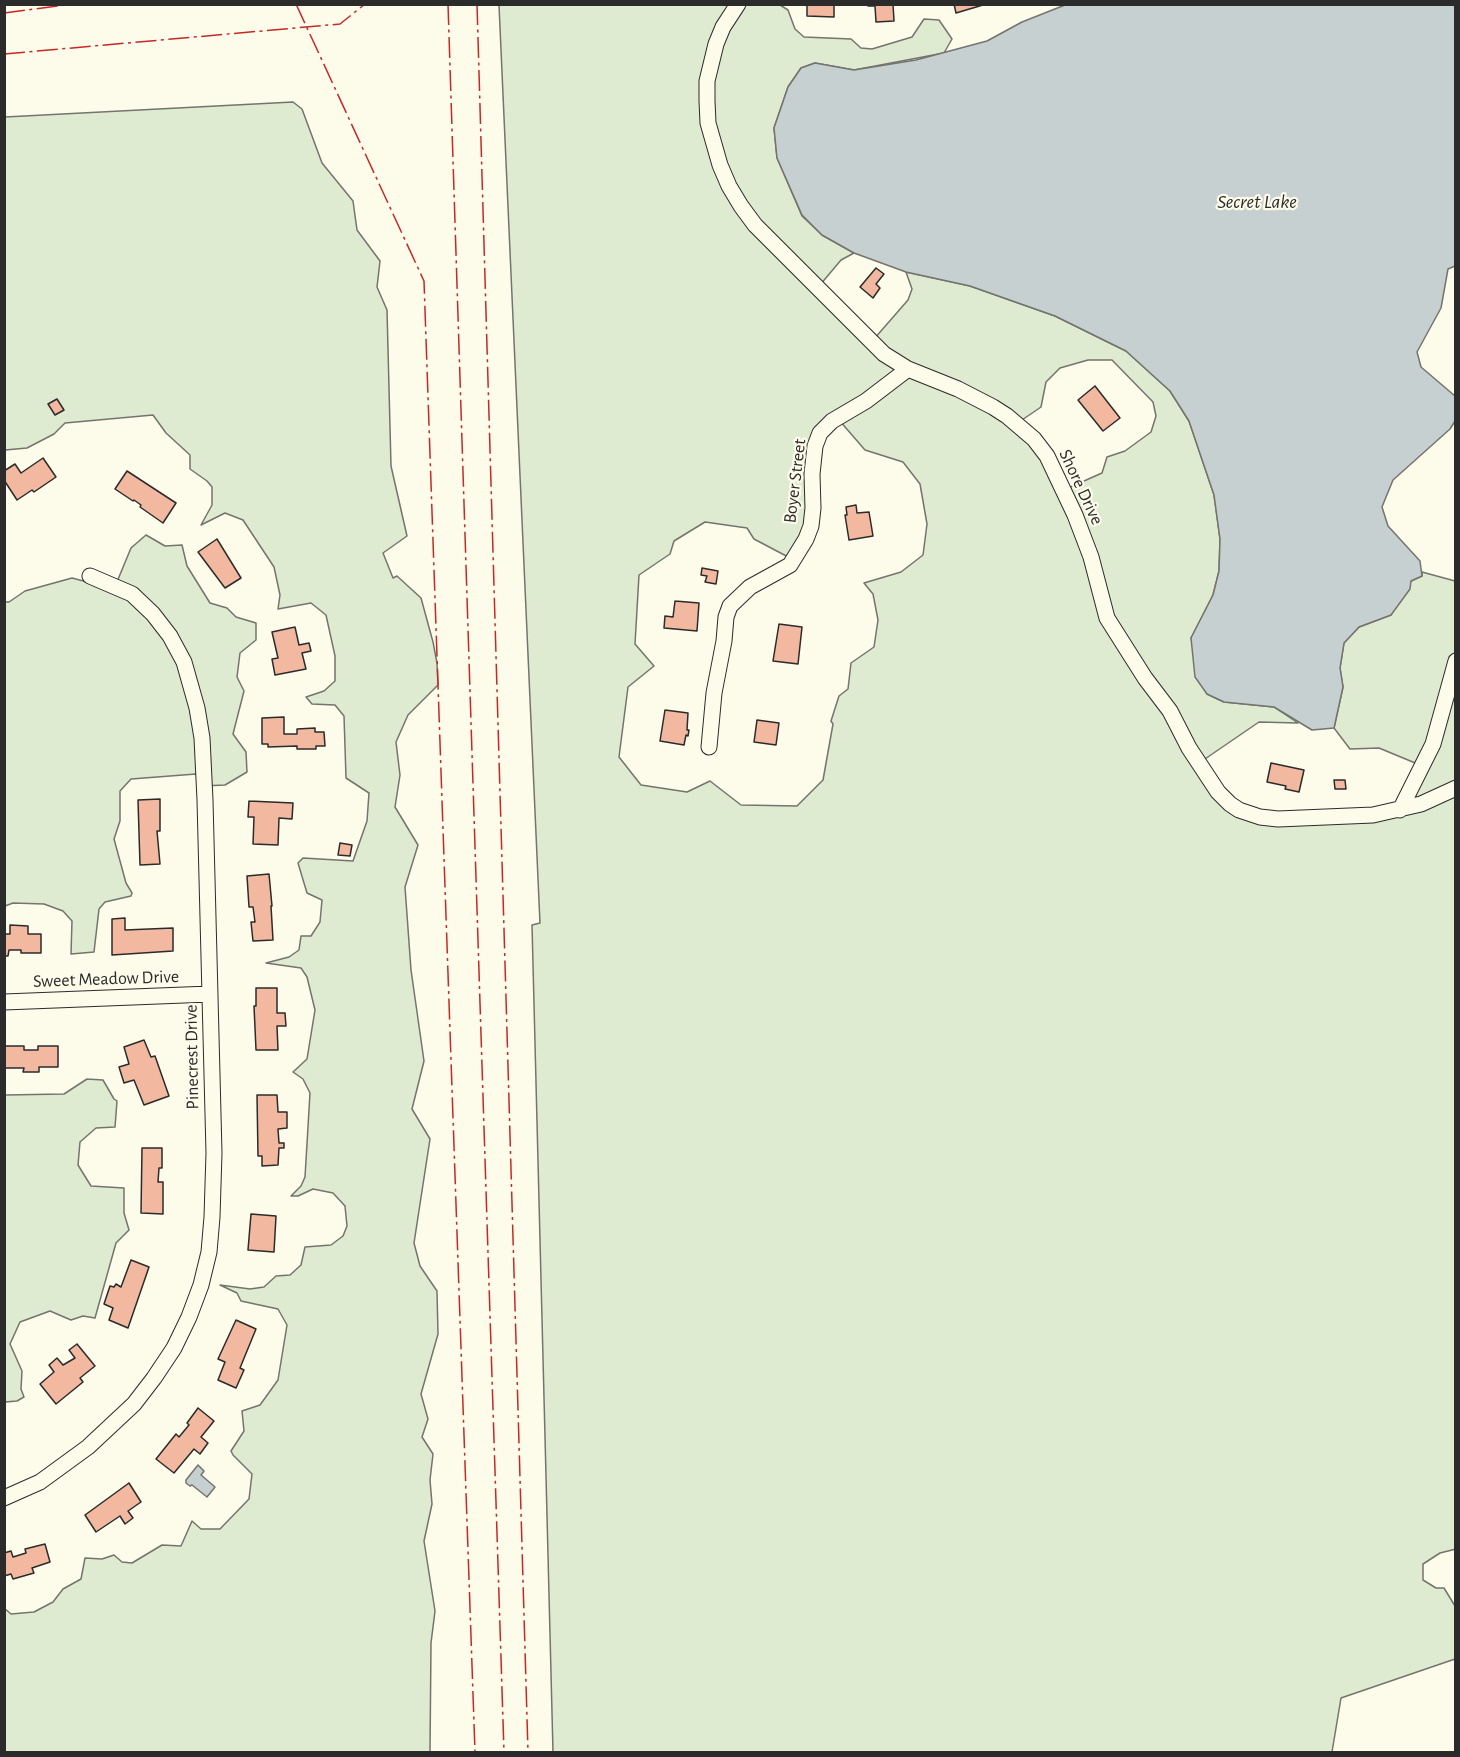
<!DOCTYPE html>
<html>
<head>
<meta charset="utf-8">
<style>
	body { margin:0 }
	#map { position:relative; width:1460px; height:1757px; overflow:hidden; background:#fdfbea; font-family:"Alegreya Sans",sans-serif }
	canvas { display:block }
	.frame { position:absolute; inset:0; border:6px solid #2b2b2b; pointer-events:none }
</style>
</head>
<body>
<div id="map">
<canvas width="1460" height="1757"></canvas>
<div class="frame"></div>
</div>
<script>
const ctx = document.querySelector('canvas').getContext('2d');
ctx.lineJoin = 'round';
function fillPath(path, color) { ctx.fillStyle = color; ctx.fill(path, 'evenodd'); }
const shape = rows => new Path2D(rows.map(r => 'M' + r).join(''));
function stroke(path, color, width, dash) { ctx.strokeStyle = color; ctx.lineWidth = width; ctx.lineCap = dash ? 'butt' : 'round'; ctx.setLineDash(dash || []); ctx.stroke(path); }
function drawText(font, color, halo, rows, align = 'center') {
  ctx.font = font + ' "Alegreya Sans",sans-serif'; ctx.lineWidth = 4.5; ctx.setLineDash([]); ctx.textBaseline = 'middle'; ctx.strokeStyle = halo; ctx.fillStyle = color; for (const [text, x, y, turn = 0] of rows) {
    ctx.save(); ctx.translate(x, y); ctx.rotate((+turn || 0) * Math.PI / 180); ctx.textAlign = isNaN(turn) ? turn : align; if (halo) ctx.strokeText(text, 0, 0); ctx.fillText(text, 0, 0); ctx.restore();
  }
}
const green = shape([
	[499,5,780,5,788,10,795,29,804,37,851,39,861,48,872,49,912,37,924,19,939,20,952,39,944,53,854,70,815,63,801,68,788,87,774,128,777,158,802,216,822,235,854,253,841,260,820,285,874,339,908,300,912,289,906,272,970,286,1055,316,1126,351,1170,391,1189,421,1214,495,1220,539,1219,571,1213,595,1191,638,1207,694,1224,702,1274,707,1298,723,1259,722,1202,761,1217,789,1261,817,1391,812,1420,765,1379,748,1350,749,1334,728,1343,687,1340,668,1344,643,1359,627,1391,615,1411,581,1422,576,1422,572,1455,581,1456,1549,1440,1553,1423,1564,1423,1580,1436,1588,1444,1588,1455,1606,1455,1659,1341,1698,1332,1752,553,1752,532,925,540,923,499,5],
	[1088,360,1112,360,1153,402,1156,416,1151,432,1125,451,1107,457,1102,473,1066,489,1019,422,1041,407,1046,382,1060,368,1088,360],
	[839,420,865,450,903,462,920,484,927,524,923,555,901,572,864,583,873,594,878,620,874,647,851,663,848,689,839,696,831,721,833,724,823,780,797,806,741,805,710,781,687,792,641,785,619,757,628,687,654,666,635,644,639,575,670,554,674,541,705,522,747,528,754,539,792,559,813,524,824,428,839,420],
	[293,102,302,109,322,163,353,201,357,230,380,261,377,287,387,310,391,466,407,536,383,553,393,578,397,576,421,598,433,642,437,663,438,685,408,715,396,742,400,775,395,807,418,845,405,887,411,970,424,1061,412,1109,430,1139,414,1243,420,1266,437,1291,438,1334,421,1394,428,1419,422,1437,433,1454,430,1480,432,1504,424,1541,435,1611,431,1643,430,1752,5,1752,4,1608,11,1614,34,1612,53,1602,63,1589,81,1579,85,1558,102,1559,114,1555,122,1562,132,1563,162,1545,181,1546,192,1521,201,1529,220,1529,249,1499,252,1474,233,1455,231,1451,244,1431,242,1411,260,1405,278,1380,287,1325,278,1309,241,1301,237,1293,220,1285,250,1289,264,1287,276,1276,290,1275,301,1265,305,1247,331,1245,343,1236,347,1226,345,1206,333,1193,313,1189,298,1196,291,1196,301,1186,305,1177,310,1093,303,1079,293,1072,307,1059,315,1010,307,977,301,968,266,963,289,957,299,950,301,936,311,936,320,922,322,900,307,893,298,863,303,858,353,861,367,821,369,793,346,778,344,716,335,705,312,704,306,697,324,691,335,681,335,656,326,615,311,603,278,609,280,595,274,567,243,520,225,513,201,525,212,505,212,487,207,481,190,469,190,455,166,433,153,415,65,423,54,434,27,448,5,450,5,117,293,102],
	[146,535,165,546,182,545,187,566,210,603,227,608,236,617,256,623,256,640,240,653,237,677,244,691,233,734,246,752,247,772,225,785,202,786,196,774,131,779,120,791,120,821,114,839,126,883,132,893,131,896,105,902,99,909,94,952,71,954,72,921,63,911,44,904,13,903,5,906,4,602,9,602,25,591,72,578,114,589,131,548,146,535],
	[87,1079,103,1080,114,1099,117,1101,115,1127,96,1128,80,1142,78,1165,91,1186,124,1188,124,1213,129,1230,116,1243,95,1318,83,1316,71,1320,50,1311,20,1322,10,1344,22,1371,21,1389,24,1397,17,1401,5,1402,5,1095,64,1094,87,1079]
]);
fillPath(green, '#deebd1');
stroke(green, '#74746e', 1.5);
const water = shape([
	[1065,5,1455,5,1455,266,1448,269,1441,308,1417,352,1421,367,1455,396,1455,421,1450,429,1393,480,1382,507,1388,526,1420,561,1422,576,1411,581,1410,589,1391,615,1359,627,1344,643,1340,668,1343,687,1334,728,1312,730,1274,707,1224,702,1207,694,1195,677,1191,638,1213,595,1219,571,1220,539,1214,495,1189,421,1170,391,1126,351,1055,316,970,286,906,272,854,253,822,235,802,215,777,158,774,128,788,87,801,68,815,63,854,70,916,60,987,41,1022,22,1065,5],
	[198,1465,204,1471,201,1475,215,1487,207,1497,192,1485,190,1486,186,1483,186,1480,198,1465]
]);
fillPath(water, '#c7d0d0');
stroke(water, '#74746e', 1.5);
const building = shape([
	[807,4,834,4,834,17,807,16,807,4],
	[868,4,893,4,894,21,876,22,875,6,868,6,868,4],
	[954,4,983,4,983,5,956,13,954,4],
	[876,268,884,274,876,284,880,288,873,298,860,287,876,268],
	[1095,386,1120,418,1103,431,1078,400,1095,386],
	[57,399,64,410,55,415,48,404,57,399],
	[43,458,56,477,34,492,32,490,17,500,4,480,4,471,15,464,21,473,43,458],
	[127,471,176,503,163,523,140,507,141,505,134,500,133,501,115,489,127,471],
	[856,505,857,513,869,512,873,536,849,540,845,515,847,515,846,507,856,505],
	[217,539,241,578,225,588,198,552,217,539],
	[702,568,718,571,716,584,705,582,707,576,701,575,702,568],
	[675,601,699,603,697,631,664,628,665,616,673,617,675,601],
	[779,624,802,627,798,664,773,661,779,624],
	[295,627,299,645,309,643,311,651,302,653,306,669,275,675,272,659,278,658,272,632,295,627],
	[665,710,688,713,687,730,689,730,688,736,686,735,684,745,660,741,665,710],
	[284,717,284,734,297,734,297,729,315,728,315,732,324,732,325,746,316,746,316,749,297,749,297,746,268,747,268,744,262,744,262,718,284,717],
	[757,720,779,723,776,745,754,742,757,720],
	[1271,763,1304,770,1299,792,1285,789,1286,786,1267,782,1271,763],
	[1334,780,1345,780,1346,789,1335,789,1334,780],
	[160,799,160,831,157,831,160,864,140,865,138,800,160,799],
	[249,801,293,803,292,819,279,818,278,845,253,844,254,817,248,817,249,801],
	[340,843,352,845,350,856,338,855,340,843],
	[269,874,272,906,271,906,273,940,253,941,251,922,255,922,253,907,249,907,247,876,269,874],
	[125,918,125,930,173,928,173,951,112,955,112,919,125,918],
	[10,925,28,926,28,934,41,934,41,953,21,953,21,950,9,950,8,956,4,956,4,934,10,934,10,925],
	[256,988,277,988,277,1013,285,1013,286,1026,277,1026,278,1050,256,1050,254,1006,256,1006,256,988],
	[144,1040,151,1057,155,1056,169,1096,144,1105,134,1080,124,1083,119,1067,129,1064,124,1047,144,1040],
	[4,1046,24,1046,24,1050,38,1050,38,1046,58,1046,58,1067,39,1067,39,1072,23,1072,24,1068,4,1068,4,1046],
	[257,1095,277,1095,278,1112,287,1112,287,1128,278,1129,279,1143,284,1143,284,1148,279,1148,278,1165,262,1166,262,1156,258,1156,257,1095],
	[142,1148,162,1148,162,1168,159,1168,158,1182,163,1182,163,1214,141,1213,142,1148],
	[251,1214,276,1216,274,1252,248,1250,251,1214],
	[131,1260,149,1267,128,1328,109,1320,113,1308,104,1304,110,1286,114,1287,116,1284,121,1287,131,1260],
	[236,1320,256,1329,240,1368,244,1370,236,1388,218,1380,225,1362,218,1359,236,1320],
	[77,1344,95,1366,80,1378,83,1382,56,1404,40,1384,54,1372,49,1365,57,1358,63,1365,75,1358,69,1350,77,1344],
	[198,1408,214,1421,201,1437,208,1443,200,1454,194,1449,174,1473,156,1459,176,1434,179,1437,189,1425,187,1423,198,1408],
	[129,1483,141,1502,128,1511,133,1518,125,1524,120,1516,96,1532,85,1515,129,1483],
	[45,1544,50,1562,32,1568,34,1573,13,1579,11,1574,4,1576,4,1553,11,1551,13,1557,26,1553,25,1549,45,1544]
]);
fillPath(building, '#f2b8a0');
stroke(building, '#2b2b2b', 1.5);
const street = shape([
	[738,4,723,27,716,44,707,81,707,101,708,123,720,165,729,186,741,206,755,225,884,354,908,369,958,389,993,407,1007,416,1034,439,1047,456,1075,515,1091,557,1107,618,1145,678,1170,711,1189,748,1218,792,1230,804,1239,810,1260,817,1278,819,1373,815,1421,804,1456,788],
	[709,747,714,693,724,641,726,617,730,606,750,587,790,565,806,539,811,526,813,508,812,474,815,446,820,433,832,421,866,401,908,369],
	[1400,810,1433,744,1456,661],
	[4,1002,210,994],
	[4,1498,40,1482,88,1447,134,1404,154,1378,174,1348,189,1317,201,1285,209,1252,212,1217,214,1153,205,800,202,738,197,708,184,662,170,636,153,614,132,594,90,576]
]);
stroke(street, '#2b2b2b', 17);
stroke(street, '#fdfbea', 15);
stroke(shape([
	[296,4,424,281,475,1752],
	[448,4,504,1752],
	[477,4,528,1752],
	[4,13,73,4],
	[4,54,340,24,365,4]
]), '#c62828', 1.5, [21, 4.5, 3, 4.5]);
drawText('18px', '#2b2b2b', '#fdfbea', [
	["Boyer Street",795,481,-83],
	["Shore Drive",1081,487,65],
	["Sweet Meadow Drive",106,979,-2],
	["Pinecrest Drive",192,1057,-91]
]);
drawText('italic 20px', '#2b2b2b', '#fdfbea', [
	["Secret Lake",1257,202]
]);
</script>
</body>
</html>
